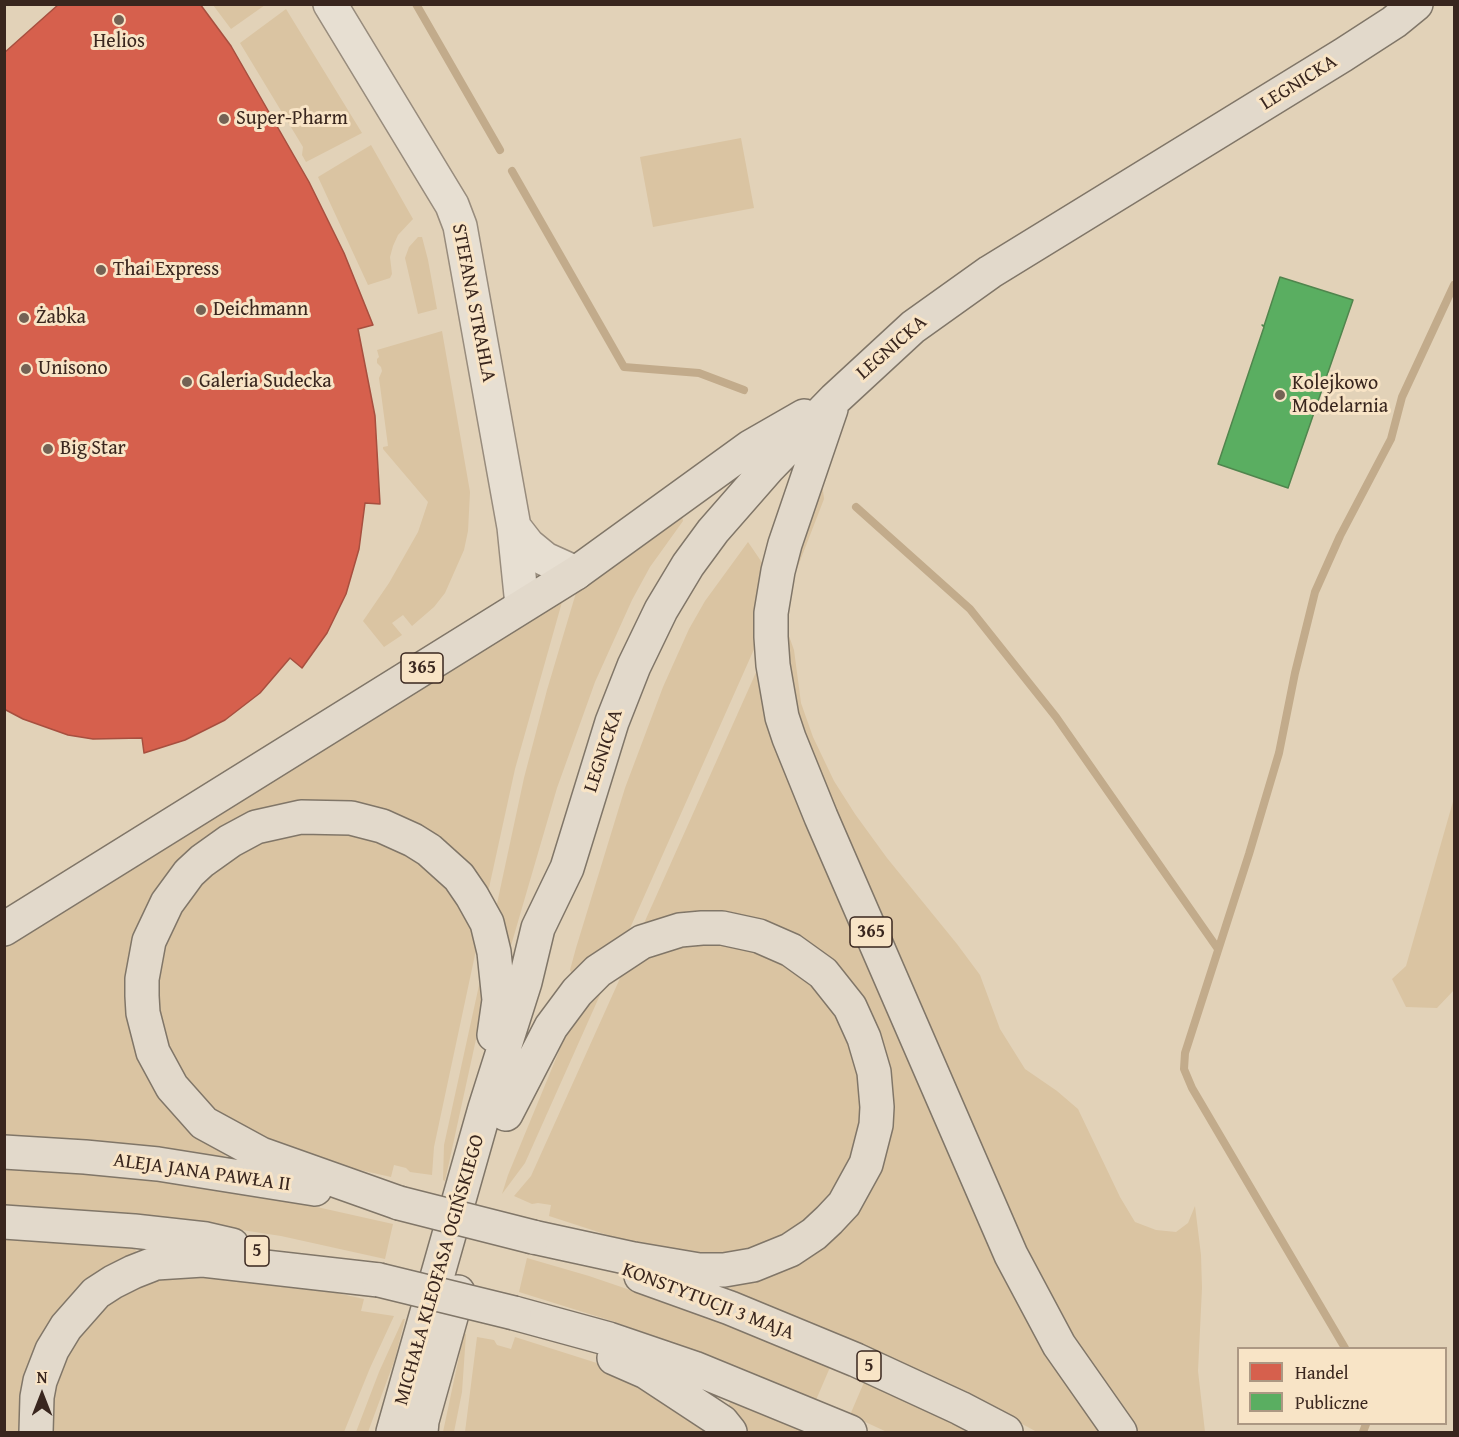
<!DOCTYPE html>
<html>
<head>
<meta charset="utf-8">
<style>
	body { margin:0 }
	#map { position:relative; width:1459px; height:1437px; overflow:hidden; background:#e2d2b8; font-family:"Gentium Book Plus",serif }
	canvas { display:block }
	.frame { position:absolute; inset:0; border:6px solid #39261e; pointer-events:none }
	.legend { position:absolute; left:1237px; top:1347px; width:210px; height:78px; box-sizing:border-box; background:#f8e4c6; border:2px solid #ac9883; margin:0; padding:8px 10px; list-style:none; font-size:18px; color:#39261e }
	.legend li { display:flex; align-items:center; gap:12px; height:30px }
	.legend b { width:30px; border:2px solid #ac9883 }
	.north { position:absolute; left:12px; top:1365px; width:60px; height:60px; -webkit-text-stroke:4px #f8e4c6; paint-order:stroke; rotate:0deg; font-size:16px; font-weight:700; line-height:24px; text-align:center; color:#39261e }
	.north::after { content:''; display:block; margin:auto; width:21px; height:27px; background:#39261e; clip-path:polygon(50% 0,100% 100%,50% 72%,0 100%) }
</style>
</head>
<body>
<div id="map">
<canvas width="1459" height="1437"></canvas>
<div class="frame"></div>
<ul class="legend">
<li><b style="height:16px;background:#d6604d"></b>Handel</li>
<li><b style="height:16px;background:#5aae61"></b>Publiczne</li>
</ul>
<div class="north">N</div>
</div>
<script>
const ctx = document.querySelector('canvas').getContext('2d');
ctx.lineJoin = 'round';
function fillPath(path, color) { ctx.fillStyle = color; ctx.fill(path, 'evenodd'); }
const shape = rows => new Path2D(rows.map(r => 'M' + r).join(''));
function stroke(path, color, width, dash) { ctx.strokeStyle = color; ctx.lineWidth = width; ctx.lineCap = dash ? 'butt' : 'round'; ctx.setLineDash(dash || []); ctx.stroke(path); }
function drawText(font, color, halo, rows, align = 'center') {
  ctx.font = font + ' "Gentium Book Plus",serif'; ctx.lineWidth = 6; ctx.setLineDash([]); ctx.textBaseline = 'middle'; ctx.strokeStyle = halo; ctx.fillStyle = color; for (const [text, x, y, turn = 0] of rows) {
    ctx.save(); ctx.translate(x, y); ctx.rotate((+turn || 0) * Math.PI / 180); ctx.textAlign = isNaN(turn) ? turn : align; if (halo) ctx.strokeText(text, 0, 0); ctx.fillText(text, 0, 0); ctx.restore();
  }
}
fillPath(shape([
	[213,5,265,5,231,29],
	[286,9,362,133,306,162,302,155,303,147,240,43],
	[741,138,754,208,653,227,640,157],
	[371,145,413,219,398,235,393,246,390,257,392,274,390,278,368,285,318,177],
	[418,237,422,237,428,260,437,309,418,314,405,258,409,247],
	[442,331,470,492,468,531,464,550,445,593,434,607,412,626,403,615,392,623,402,635,384,647,363,621,389,583,418,532,428,502,383,449,383,447,388,446,379,378,382,371,381,367,377,363,377,359,379,357,377,350],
	[822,482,824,499,795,574,789,610,789,636,794,650,801,703,813,737,834,781,855,814,887,858,957,944,980,975,1000,1029,1025,1069,1057,1091,1078,1109,1120,1197,1135,1222,1156,1230,1176,1232,1188,1223,1195,1206,1201,1255,1202,1288,1198,1371,1205,1432,1135,1432,1048,1302,800,734,784,635,789,573],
	[682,516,683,521,650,567,632,600,595,682,557,788,510,949,495,913,524,778,547,690,578,586],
	[748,542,763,564,759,638,627,935,572,974,570,970,576,948,625,788,663,687,689,629,705,601],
	[561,596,562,602,515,769,487,897,436,841,252,816,130,977,226,1155,220,1157,81,1140,5,1136,5,943],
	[758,668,1105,1432,1037,1432,968,1395,862,1345,735,1292,729,1287,729,1284,739,1281,885,1146,830,963,641,930],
	[1454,798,1454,990,1437,1008,1406,1007,1392,979,1406,966],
	[303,829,380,837,437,872,479,936,434,1147,432,1175,410,1172,406,1168,394,1165,391,1177,285,1153,221,1122,180,1078,155,1012,161,943,199,881,246,846],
	[703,940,773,954,829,998,858,1059,864,1123,845,1179,806,1225,736,1257,660,1252,549,1216,551,1205,538,1203,532,1204,514,1196,531,1176,626,965,643,955],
	[485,958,487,967,480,1021,445,1181,443,1180,444,1145],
	[604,986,525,1163,502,1194,508,1175,571,1022],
	[4,1169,85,1173,157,1180,299,1203,393,1224,385,1259,281,1236,209,1225,90,1211,5,1205],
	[5,1237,134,1247,137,1253,106,1271,23,1432,5,1432],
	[527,1258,589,1276,724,1322,831,1365,816,1400,699,1353,615,1322,519,1292],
	[163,1272,309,1287,364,1299,361,1311,394,1316,370,1368,344,1432,47,1432,58,1369,95,1311],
	[403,1319,405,1319,395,1359,368,1432,356,1432,379,1372],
	[464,1333,466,1334,462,1392,454,1432,443,1432],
	[477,1337,494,1340,497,1345,511,1349,515,1337,600,1364,716,1432,465,1432],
	[865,1380,974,1432,887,1432,850,1415],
	[730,1402,733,1402,812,1432,744,1432,727,1408]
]), '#dac4a2');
const shops = shape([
	[200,4,231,46,309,182,344,253,373,325,358,329,375,416,380,504,365,503,359,549,346,594,327,633,302,668,290,658,260,693,225,720,185,740,144,753,142,738,93,739,68,735,23,719,4,709,4,53,59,4,200,4]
]);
fillPath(shops, '#d6604d');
stroke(shops, '#a74f3f', 1.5);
const public = shape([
	[1280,277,1353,300,1288,488,1218,464,1264,327,1262,325,1264,326,1280,277]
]);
fillPath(public, '#5aae61');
stroke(public, '#50854d', 1.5);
stroke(shape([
	[416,4,500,150],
	[512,171,624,367,699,373,744,390],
	[856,507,970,609,1056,717,1218,949],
	[1345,1348,1192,1088,1184,1069,1185,1053,1249,854,1279,753,1295,673,1315,592,1340,536,1391,439,1402,397,1454,285],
	[1363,1432,1366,1424]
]), '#c2ab8b', 8);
const minor = shape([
	[330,4,452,205,460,226,514,527,522,605],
	[514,527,528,545,545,559,576,573]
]);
const major = shape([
	[831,409,785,544,778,571,771,613,771,637,773,665,782,717,789,738,821,817,1011,1255,1059,1345,1120,1432],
	[4,929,576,573,750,447,804,416],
	[506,1114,551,1027,577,992,598,971,642,942,680,930,702,928,722,928,759,936,791,950,823,973,850,1007,864,1038,874,1072,877,1107,876,1125,866,1164,844,1204,829,1220,814,1234,790,1250,753,1265,724,1270,699,1270,634,1259,533,1237],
	[4,1152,85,1157,158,1164,315,1189],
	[399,1203,261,1154,204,1123,172,1087,153,1052,143,1013,142,996,142,979,149,941,167,903,189,873,202,861,230,841,256,827,301,817,351,818,382,826,413,840,429,850,459,877,472,896,487,923,494,952,499,1000,494,1035],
	[4,1222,134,1231,206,1239,232,1245],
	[641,1276,730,1308,856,1360,960,1408,1006,1432],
	[514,1313,609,1339,694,1368,850,1432],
	[614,1358,646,1372,722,1422,730,1432],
	[36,1432,37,1397,40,1381,52,1350,66,1327,96,1293,113,1282,133,1272,156,1263,203,1260,379,1280],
	[393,1432,485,1108,525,982,538,928,567,868,612,722,634,666,661,610,688,565,713,531,769,467,835,399,913,327,990,272,1343,55,1394,22,1416,4],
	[421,1432,422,1421,458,1292]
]);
stroke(minor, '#988c7d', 36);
stroke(major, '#807668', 36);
stroke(minor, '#e7dfd2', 33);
stroke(major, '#e2d9cb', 33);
const majorBridge = shape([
	[399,1203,533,1237],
	[379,1280,514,1313]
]);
stroke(majorBridge, '#807668', 36, []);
stroke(majorBridge, '#e2d9cb', 33);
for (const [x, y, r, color] of [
	[119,20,6,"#746254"],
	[224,119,6,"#746254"],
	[101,270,6,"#746254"],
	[201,310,6,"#746254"],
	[24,318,6,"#746254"],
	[26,369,6,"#746254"],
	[187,382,6,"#746254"],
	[1280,395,6,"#746254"],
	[48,449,6,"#746254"]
]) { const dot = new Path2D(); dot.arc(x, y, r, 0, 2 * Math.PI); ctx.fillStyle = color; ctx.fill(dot); stroke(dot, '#f8e4c6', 2); }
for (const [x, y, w] of [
	[422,668,42],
	[871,932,42],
	[257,1251,24],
	[869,1366,24]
]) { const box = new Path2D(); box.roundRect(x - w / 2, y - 15, w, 30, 4.5); ctx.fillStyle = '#f8e4c6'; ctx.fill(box); stroke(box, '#39261e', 1.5); }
drawText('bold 18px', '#39261e', null, [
	["365",422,668],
	["365",871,932],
	["5",257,1251],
	["5",869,1366]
]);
drawText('20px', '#39261e', '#f8e4c6', [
	["Helios",119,42,"center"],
	["Super-Pharm",236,119],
	["Thai Express",113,270],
	["Deichmann",213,310],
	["Żabka",36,318],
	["Unisono",38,369],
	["Galeria Sudecka",199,382],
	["Kolejkowo",1292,384],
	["Modelarnia",1292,407],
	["Big Star",60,449]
], 'left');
drawText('20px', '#39261e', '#f8e4c6', [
	["LEGNICKA",1299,83,-32],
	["STEFANA STRAHLA",473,303,79],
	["LEGNICKA",892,348,-41],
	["LEGNICKA",604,751,-72],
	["ALEJA JANA PAWŁA II",202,1173,8],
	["MICHAŁA KLEOFASA OGIŃSKIEGO",440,1270,-74],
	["KONSTYTUCJI 3 MAJA",708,1302,21]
]);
</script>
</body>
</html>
